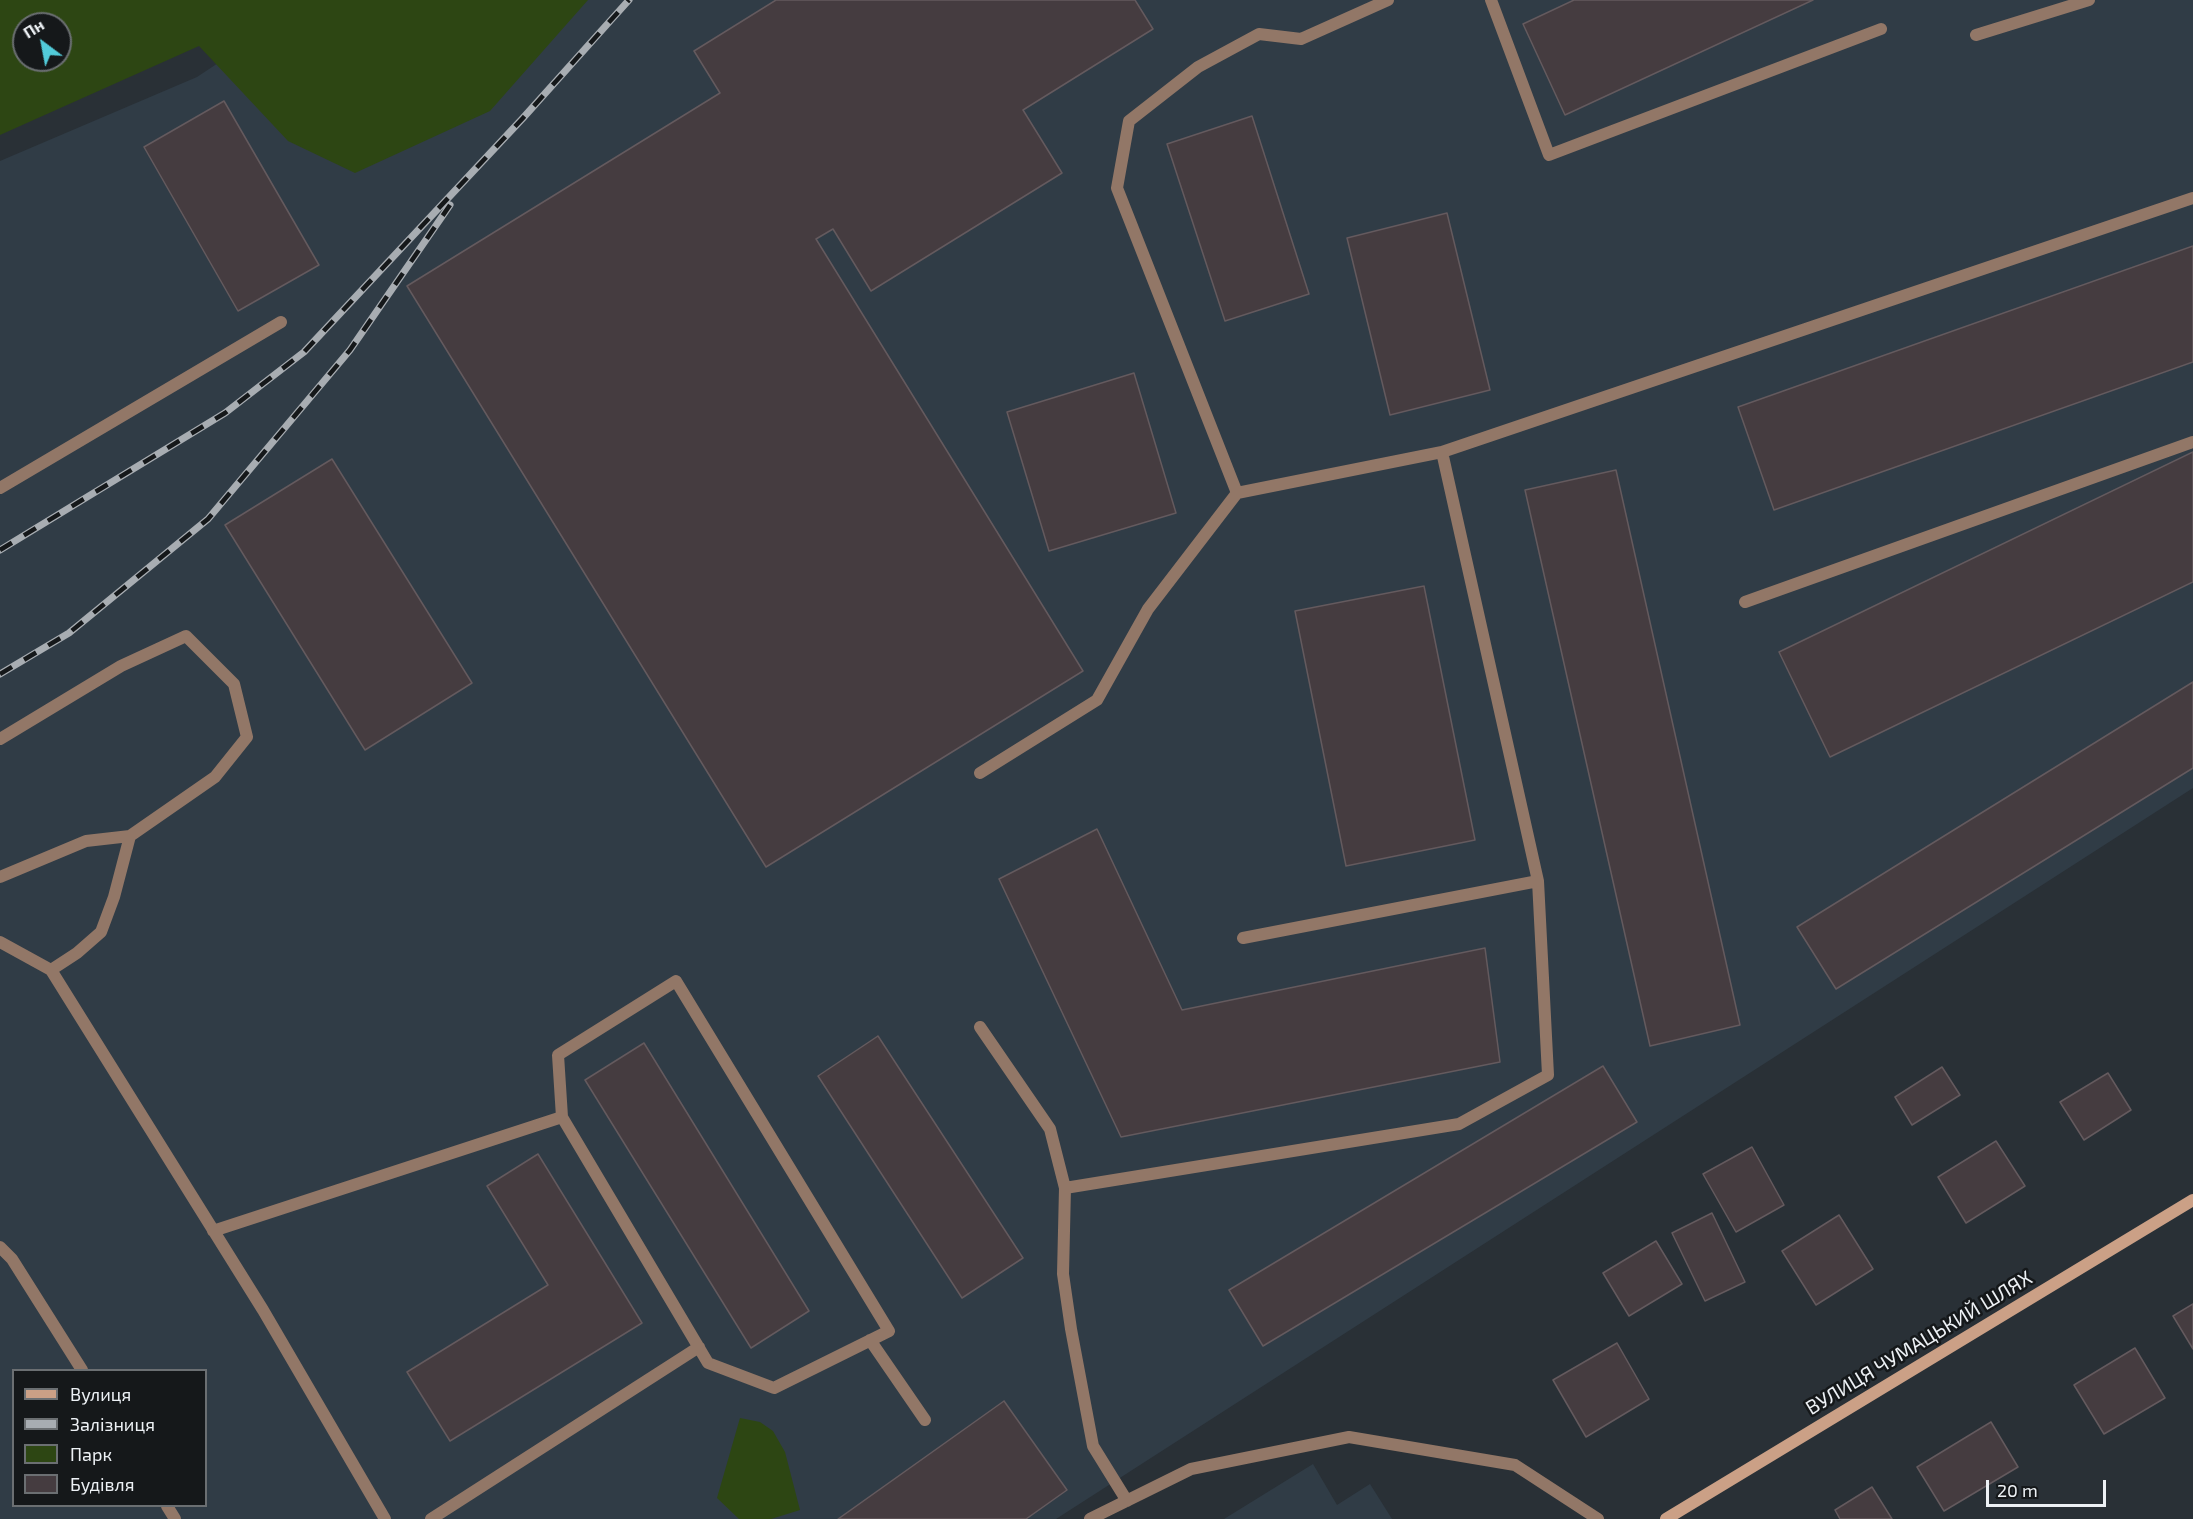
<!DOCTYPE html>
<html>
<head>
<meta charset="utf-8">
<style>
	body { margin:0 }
	#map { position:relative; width:2193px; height:1519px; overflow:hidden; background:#293036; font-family:"Exo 2",sans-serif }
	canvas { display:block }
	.legend { position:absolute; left:12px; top:1369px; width:195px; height:138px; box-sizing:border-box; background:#15181a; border:2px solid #6b6f72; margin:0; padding:8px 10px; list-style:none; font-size:18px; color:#edf1f5 }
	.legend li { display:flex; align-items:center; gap:12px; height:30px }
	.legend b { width:30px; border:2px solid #6b6f72 }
	.north { position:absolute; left:12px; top:12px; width:60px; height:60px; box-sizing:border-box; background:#15181a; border:2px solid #6b6f72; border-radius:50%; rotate:328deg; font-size:16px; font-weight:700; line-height:24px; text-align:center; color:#edf1f5 }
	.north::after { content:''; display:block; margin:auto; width:21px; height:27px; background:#52cbd9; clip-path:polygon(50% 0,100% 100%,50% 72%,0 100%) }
	.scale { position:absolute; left:1986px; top:1480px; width:120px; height:27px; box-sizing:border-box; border:3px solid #edf1f5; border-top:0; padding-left:8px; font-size:18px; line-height:21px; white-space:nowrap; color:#edf1f5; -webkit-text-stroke:4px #15181a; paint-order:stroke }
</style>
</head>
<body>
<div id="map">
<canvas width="2193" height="1519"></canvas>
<ul class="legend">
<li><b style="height:8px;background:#cba086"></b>Вулиця</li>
<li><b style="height:8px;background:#a8adb2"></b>Залізниця</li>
<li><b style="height:16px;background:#2d4613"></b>Парк</li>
<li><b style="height:16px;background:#453c40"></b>Будівля</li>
</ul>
<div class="north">Пн</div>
<div class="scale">20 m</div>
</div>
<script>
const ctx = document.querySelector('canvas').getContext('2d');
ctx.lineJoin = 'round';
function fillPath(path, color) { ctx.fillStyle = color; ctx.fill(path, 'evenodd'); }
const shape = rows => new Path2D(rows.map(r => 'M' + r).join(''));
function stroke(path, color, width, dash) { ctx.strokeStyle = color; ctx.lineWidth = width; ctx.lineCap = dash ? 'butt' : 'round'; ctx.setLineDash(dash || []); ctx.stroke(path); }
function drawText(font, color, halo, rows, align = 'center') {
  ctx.font = font + ' "Exo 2",sans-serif'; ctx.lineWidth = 5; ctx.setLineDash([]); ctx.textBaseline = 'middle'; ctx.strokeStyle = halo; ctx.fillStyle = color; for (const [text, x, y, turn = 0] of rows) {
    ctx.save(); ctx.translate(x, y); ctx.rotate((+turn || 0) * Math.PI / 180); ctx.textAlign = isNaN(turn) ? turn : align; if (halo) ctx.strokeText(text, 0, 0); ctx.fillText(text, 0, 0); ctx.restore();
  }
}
fillPath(shape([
	[313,0,2193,0,2193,788,1056,1519,0,1519,0,161,197,77],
	[14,1370,206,1370,206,1506,14,1506],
	[1313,1464,1337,1505,1370,1484,1392,1519,1224,1519]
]), '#303c46');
fillPath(shape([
	[0,0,588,0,490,111,355,173,288,141,199,46,0,135],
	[24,24,60,24,60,60,24,60],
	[740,1418,760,1422,773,1431,785,1452,800,1510,771,1519,739,1519,717,1498]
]), '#2d4613');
const building = shape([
	[776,0,1135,0,1153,29,1023,110,1062,173,871,291,833,229,816,239,1083,671,766,867,407,286,720,93,694,51,776,0],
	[1574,0,1813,0,1565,115,1523,24,1574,0],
	[224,101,319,265,238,311,144,147,224,101],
	[1252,116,1309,294,1225,321,1167,144,1252,116],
	[1447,213,1490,390,1390,415,1347,238,1447,213],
	[2193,246,2193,362,1774,510,1738,407,2193,246],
	[1134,373,1176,513,1049,551,1007,412,1134,373],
	[2193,452,2193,582,1830,757,1779,652,2193,452],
	[332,459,472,683,365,750,225,525,332,459],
	[1616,470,1740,1025,1650,1046,1525,490,1616,470],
	[1424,586,1475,840,1346,866,1295,611,1424,586],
	[2193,682,2193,768,1836,989,1797,927,2193,682],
	[1097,829,1182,1010,1485,948,1500,1062,1121,1137,999,879,1097,829],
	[878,1036,1023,1258,962,1298,818,1076,878,1036],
	[644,1043,809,1311,751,1348,585,1080,644,1043],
	[1603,1066,1637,1122,1263,1346,1229,1290,1603,1066],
	[1942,1067,1960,1095,1912,1125,1895,1097,1942,1067],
	[2108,1073,2131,1110,2084,1140,2060,1102,2108,1073],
	[1996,1141,2025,1186,1966,1223,1938,1177,1996,1141],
	[1752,1147,1784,1205,1736,1232,1703,1174,1752,1147],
	[538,1154,642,1323,450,1441,407,1372,548,1285,487,1186,538,1154],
	[1712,1213,1745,1282,1705,1301,1672,1233,1712,1213],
	[1839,1215,1873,1269,1816,1305,1782,1251,1839,1215],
	[1656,1241,1682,1284,1629,1316,1603,1273,1656,1241],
	[2193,1304,2193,1349,2173,1316,2193,1304],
	[1617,1343,1649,1399,1586,1437,1553,1380,1617,1343],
	[2135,1348,2165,1398,2104,1434,2074,1385,2135,1348],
	[1004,1401,1067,1490,1026,1519,838,1519,1004,1401],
	[1991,1422,2018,1467,1944,1511,1917,1467,1991,1422],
	[1872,1487,1892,1519,1840,1519,1835,1510,1872,1487]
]);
fillPath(building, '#453c40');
stroke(building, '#645a5e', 1.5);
stroke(shape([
	[1491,0,1549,155,1881,29],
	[1976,35,2089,0],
	[0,488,281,322],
	[1237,493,1117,188,1129,121,1198,67,1259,34,1301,39,1388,0],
	[1745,602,2193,442],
	[0,739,121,666,186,636,234,684,247,737,215,777,130,836,86,841,0,877],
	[980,773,1097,700,1148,609,1237,493,1442,452],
	[1538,881,1442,452,2193,198],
	[0,942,51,970,263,1310,385,1519],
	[51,970,77,953,101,932,114,897,130,836],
	[980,1027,1050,1129,1065,1188,1063,1274,1071,1329,1093,1446,1127,1501],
	[1065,1188,1459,1124,1548,1075,1538,881,1243,938],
	[213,1231,562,1117,558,1055,676,981,889,1331,774,1388,708,1363,562,1117],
	[0,1247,12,1259,82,1370],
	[870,1340,925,1420],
	[167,1506,175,1519],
	[431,1519,699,1347],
	[1090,1519,1191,1469,1349,1437,1515,1465,1598,1519]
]), '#927767', 12);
stroke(shape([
	[1666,1519,2193,1200]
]), '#cba086', 12);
const rail = shape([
	[0,550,225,413,304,352,523,118,629,0],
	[0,674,69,633,208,519,350,350,450,205]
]);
stroke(rail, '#a8adb2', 7);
stroke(rail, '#15181a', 4.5, [14]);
drawText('20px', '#edf1f5', '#15181a', [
	["ВУЛИЦЯ ЧУМАЦЬКИЙ ШЛЯХ",1919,1343,-31]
]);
</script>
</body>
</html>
